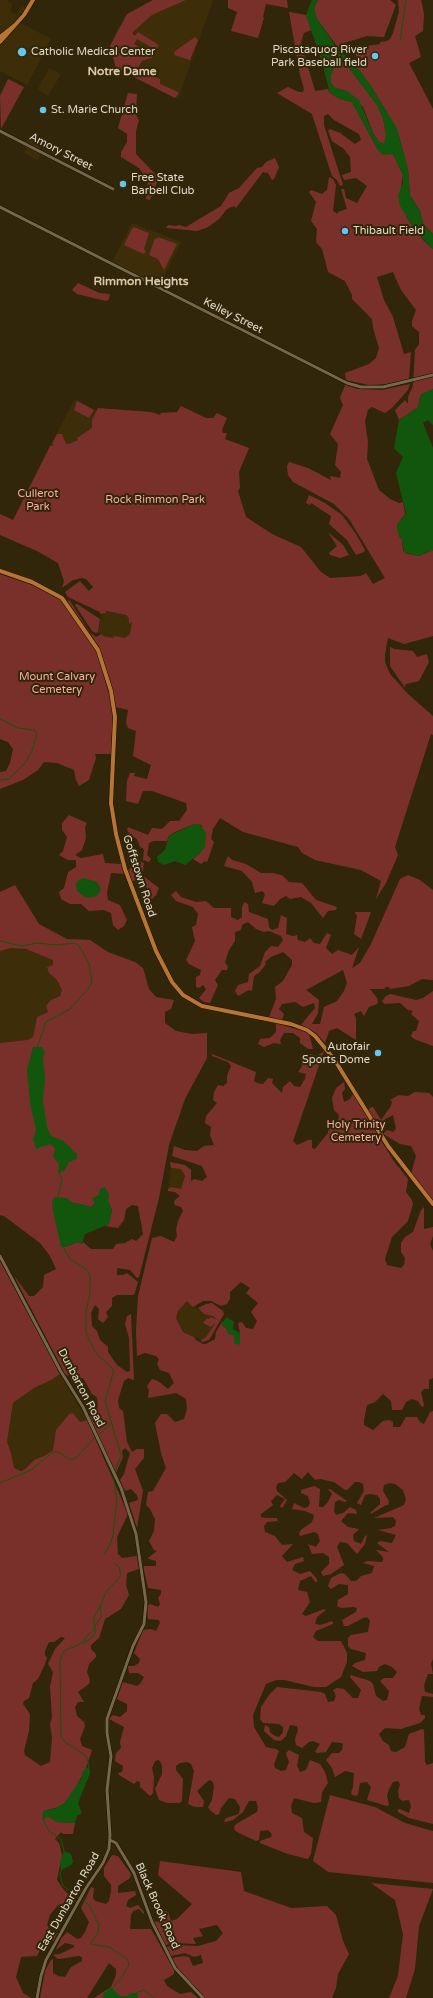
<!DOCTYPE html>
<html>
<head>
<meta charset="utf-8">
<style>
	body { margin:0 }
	canvas { display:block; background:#32260a }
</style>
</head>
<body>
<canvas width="433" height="1998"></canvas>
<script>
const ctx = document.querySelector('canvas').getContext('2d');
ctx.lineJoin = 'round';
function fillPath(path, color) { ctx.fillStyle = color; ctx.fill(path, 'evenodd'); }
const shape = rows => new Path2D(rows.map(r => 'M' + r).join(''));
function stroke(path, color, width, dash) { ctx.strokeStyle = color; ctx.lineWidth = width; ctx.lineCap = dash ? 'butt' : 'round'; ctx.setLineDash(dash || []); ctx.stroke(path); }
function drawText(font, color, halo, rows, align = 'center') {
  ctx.font = font + ' "Varela Round",sans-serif'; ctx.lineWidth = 4; ctx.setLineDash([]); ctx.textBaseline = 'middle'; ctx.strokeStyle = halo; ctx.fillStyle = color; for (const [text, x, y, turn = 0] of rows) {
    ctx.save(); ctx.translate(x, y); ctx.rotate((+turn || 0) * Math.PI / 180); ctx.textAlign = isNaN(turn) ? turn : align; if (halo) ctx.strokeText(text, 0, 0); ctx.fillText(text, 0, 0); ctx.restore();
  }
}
fillPath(shape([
	[0,0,7,0,12,4,11,12,17,15,22,6,26,8,15,20,17,23,23,24,51,39,27,85,0,71],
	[186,0,213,0,178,99,116,68,110,46,119,26,141,25,152,15],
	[49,68,61,74,48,96,38,89],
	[29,136,42,143,39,149,42,151,37,160,24,153,27,148,24,146],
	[132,223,181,242,158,288,111,264],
	[75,399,97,411,92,428,73,452,55,445,50,446],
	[105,611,133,617,129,641,103,636,98,632,102,614,106,613],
	[40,947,53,958,53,965,47,967,49,973,57,980,62,990,60,996,51,1000,48,1012,37,1017,33,1037,27,1040,0,1043,0,951,11,948,24,950],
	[171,1168,181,1169,185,1176,182,1190,171,1187,168,1189],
	[187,1301,204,1314,213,1316,217,1320,206,1337,201,1340,183,1332,176,1318,178,1311],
	[60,1374,87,1420,80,1422,76,1416,69,1414,56,1430,53,1450,46,1455,34,1460,25,1469,17,1470,14,1468,11,1453,7,1442,13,1403,34,1388,51,1380]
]), '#3d2d08');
fillPath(shape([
	[153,0,186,0,152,15,132,33,135,36,138,32,159,45,156,50,137,39,134,44,154,57,142,61,138,67,149,75,160,79,160,84,176,91,179,93,175,98,116,68,110,46,127,14],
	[228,0,287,0,288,8,266,4,263,17,264,18,258,38,231,31,237,12,228,8],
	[318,0,390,0,396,5,384,37,367,36,344,43,341,52,317,19,314,8],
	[398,0,421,0,424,14,423,31,415,36,421,57,409,63,433,109,433,234,423,224,420,211,410,195,408,170,397,129,371,86,354,65,359,63,353,48,380,44,380,42,387,41,390,39,393,33,399,12],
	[289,12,306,15,311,30,304,33,301,43,315,91,328,89,330,93,340,99,352,102,378,150,393,154,403,175,401,188,407,218,423,240,433,249,433,389,420,397,418,407,399,420,395,410,405,400,408,404,408,397,413,386,415,350,419,344,419,332,412,326,412,321,416,310,401,290,393,272,377,277,384,300,393,317,404,354,411,352,409,379,387,384,369,385,346,380,345,373,369,364,376,358,379,348,373,328,372,319,352,299,352,295,345,281,328,272,322,249,316,242,317,229,311,221,316,202,309,192,311,190,322,194,327,190,329,177,333,179,336,185,333,211,338,214,338,212,347,209,341,189,344,189,346,198,357,203,367,186,356,178,344,180,342,175,351,172,350,157,344,149,332,141,328,131,330,129,340,133,355,144,361,140,359,134,334,120,328,114,324,116,324,125,343,185,340,186,337,180,332,176,312,114,277,93,288,87,299,92,303,92,304,89,300,75],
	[195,37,198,40,190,60,174,55,175,51],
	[328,50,349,68,377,105,383,118,386,134,386,142,384,144,379,142,373,133,363,107,347,91,335,88,331,83,331,74,334,67,332,57,327,51],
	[8,79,24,87,1,129,0,96],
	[128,93,137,94,136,115,139,120,136,131,136,154,156,175,157,182,150,200,146,199,148,181,139,168,121,157,121,152,127,142,127,134,118,128],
	[275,158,279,167,274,179,272,180,268,173,263,172,236,208,234,206,227,209,219,219,208,227,197,231,166,228,168,225,176,226,179,225,186,227,221,206,229,193,239,188,257,168,262,167,266,162],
	[133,227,149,233,144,249,146,251,144,254,124,245],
	[158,237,177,244,164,270,158,259,149,255,155,238,157,239],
	[78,283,99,293,110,294,109,299,106,301,77,294,72,290],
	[410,384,408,390,392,408,385,413,372,407,368,410,365,421,368,442,367,459,379,490,390,499,399,503,403,502,405,514,397,525,399,536,402,540,403,551,408,554,419,556,433,550,433,636,404,644,388,638,385,654,385,662,390,674,408,694,433,716,433,735,431,734,395,847,398,855,386,883,376,899,381,881,361,870,315,860,302,853,298,847,243,832,220,818,213,829,211,839,214,842,207,862,205,861,201,864,193,859,200,853,202,826,199,824,194,824,175,832,169,836,167,841,154,841,149,843,147,855,151,859,149,862,143,860,144,849,140,847,137,839,131,836,127,830,128,827,148,835,152,828,162,829,170,821,179,821,187,810,186,803,152,791,143,791,138,804,126,801,127,781,130,773,135,773,134,776,147,779,151,765,133,756,136,731,128,728,126,723,128,710,116,707,100,648,67,600,70,601,90,633,96,637,102,634,103,636,114,638,114,636,125,638,130,634,132,622,129,624,129,618,126,615,106,611,106,613,100,614,100,612,68,597,65,592,80,581,89,591,93,587,86,579,82,578,73,580,62,588,64,581,58,563,37,551,0,535,0,514,13,520,50,446,54,445,52,444,57,434,62,434,66,444,69,444,78,440,77,438,92,428,92,420,98,408,151,412,160,415,161,413,177,412,181,406,206,418,213,418,217,413,227,418,222,430,223,433,227,433,225,439,249,448,239,472,240,488,238,491,246,517,272,534,301,547,321,572,330,578,361,576,366,573,373,584,385,578,349,519,334,504,293,482,288,475,287,466,289,462,308,468,331,480,330,476,340,478,341,472,335,465,338,444,330,434,343,405,340,398,345,385,358,389,382,390],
	[77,401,94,410,89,418,74,410],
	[309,495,325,503,342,515,356,534,365,550,364,552,356,555,347,540,329,524,331,516,311,503,310,505,306,503],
	[328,532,343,545,349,555,340,558,330,555,329,553,337,546],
	[0,574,32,585,61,600,97,652,113,709,111,754,95,754,96,758,89,780,79,786,76,780,74,770,57,763,44,762,38,770,23,780,0,789,0,772,6,771,10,763,13,749,8,742,0,739],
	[77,604,100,619,98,632,96,633,92,631,75,605],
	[390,647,394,649,413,651,417,657,427,654,429,662,419,681,406,684,405,687,399,679,390,666],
	[69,815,87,823,85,827,86,838,82,850,75,855,81,858,103,854,105,863,121,864,124,874,111,873,107,893,108,900,120,905,127,920,124,926,118,930,113,925,111,913,104,910,89,911,81,904,70,904,61,899,59,892,64,888,68,872,76,867,76,860,68,860,59,855,63,851,67,837,62,830,62,823],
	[228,856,232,860,246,864,261,873,272,873,282,875,289,882,302,883,316,900,337,907,336,910,328,911,323,918,311,903,301,897,290,899,286,896,280,899,274,906,262,903,265,894,262,891,255,893,252,882,242,871,224,866],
	[134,859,144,863,142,875,159,888,156,895,152,899,147,895,147,888,143,883,138,880,132,881,128,870,132,867],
	[408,875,420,880,433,890,433,980,422,979,409,986,390,989,389,987,386,987,384,989,370,989,377,998,378,1002,377,1004,369,1007,364,1016,361,1011,354,1014,356,1018,356,1040,337,1028,329,1031,325,1043,316,1033,301,1025,315,1008,314,1003,303,1007,295,1002,282,1004,279,1009,284,1014,282,1020,269,1017,276,999,275,987,283,981,292,965,292,960,283,952,271,957,265,962,266,964,260,972,254,976,252,991,249,990,238,996,235,991,238,985,248,982,249,974,260,966,265,952,271,946,278,947,283,940,281,936,269,931,264,932,256,929,248,922,242,925,241,930,235,932,235,941,229,950,225,962,228,967,227,970,222,970,215,980,218,985,210,1003,204,1002,199,998,206,989,203,985,199,988,196,987,196,977,200,975,201,970,189,964,186,960,195,941,192,927,196,925,198,914,193,907,176,901,171,895,176,891,181,897,196,902,206,901,214,908,231,908,231,917,238,920,242,917,242,907,244,902,248,904,249,912,268,919,269,927,272,930,278,928,281,915,287,918,286,934,293,936,297,935,298,940,305,942,310,938,314,943,320,944,327,933,331,935,326,948,332,954,338,950,352,955,359,947,352,968,360,963,371,944,400,879],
	[343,970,347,983,344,991,337,1001,324,1007,320,1024,312,1024,318,1013,319,1000,306,990],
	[15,885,39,924,67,939,90,940,108,952,135,962,143,968,149,989,156,997,174,1000,171,1009,165,1012,165,1023,176,1031,192,1034,207,1033,207,1058,185,1099,169,1145,159,1198,139,1277,137,1278,130,1270,117,1268,117,1275,123,1275,127,1273,138,1282,134,1295,117,1295,112,1298,112,1306,106,1312,108,1317,103,1323,98,1319,99,1309,95,1305,91,1313,92,1326,97,1331,100,1340,108,1347,108,1352,117,1365,127,1372,130,1371,129,1338,125,1324,127,1316,131,1314,134,1380,128,1378,124,1381,118,1400,119,1408,123,1411,127,1442,132,1452,137,1449,144,1449,144,1458,135,1469,143,1491,137,1528,129,1503,138,1500,137,1495,131,1489,125,1491,120,1480,124,1474,130,1453,125,1448,122,1451,123,1457,116,1473,90,1417,98,1407,97,1397,92,1394,83,1378,71,1377,65,1374,15,1278,15,1277,29,1296,34,1296,43,1287,44,1275,56,1269,50,1256,40,1243,4,1216,0,1215,0,1043,27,1040,33,1037,37,1017,48,1012,46,1006,51,1000,60,996,62,990,57,980,49,973,47,967,53,965,53,960,26,949,11,948,0,951,0,892],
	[99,1195,108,1201,112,1210,109,1224,105,1226,118,1228,124,1220,126,1209,132,1205,138,1206,143,1234,136,1241,132,1239,125,1243,116,1244,113,1249,91,1249,83,1242,82,1244,78,1242,65,1247,56,1222,52,1201,66,1198,73,1203,81,1204,90,1207,95,1204],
	[355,912,371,912,361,939,354,934,357,916],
	[433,991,433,1046,414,1039,411,1036,413,1031,416,1031,419,1021,411,1014,413,1011,408,1010,400,1003,384,1004,382,1001,386,996,390,994,416,1000,423,998],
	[276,1023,309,1033,313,1049,308,1049,300,1043,300,1038,293,1033,284,1033,280,1040,281,1044,274,1043,264,1047,258,1044,260,1039,270,1038,276,1032],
	[324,1051,293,1141,297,1145,308,1140,312,1140,312,1148,315,1149,328,1133,329,1124,338,1122,339,1115,334,1110,332,1098,336,1088,344,1082,345,1089,342,1093,344,1102,350,1099,353,1094,393,1160,408,1179,406,1192,412,1200,413,1204,408,1221,392,1237,385,1259,387,1265,401,1268,404,1265,405,1258,401,1252,401,1243,405,1237,413,1232,421,1210,424,1207,424,1229,433,1227,433,1236,430,1244,433,1251,433,1378,429,1380,429,1389,424,1389,421,1392,424,1405,423,1407,421,1406,418,1401,412,1399,406,1402,402,1410,392,1410,391,1401,383,1394,375,1402,367,1405,364,1420,364,1425,373,1430,383,1421,389,1420,393,1422,393,1427,400,1427,406,1417,417,1417,420,1422,424,1424,430,1412,433,1411,433,1659,431,1664,433,1674,428,1674,424,1685,425,1692,433,1694,433,1697,422,1696,419,1709,421,1715,425,1715,425,1718,420,1723,401,1729,385,1728,379,1734,383,1741,389,1745,391,1751,396,1752,405,1747,409,1734,422,1729,424,1730,425,1762,427,1765,433,1763,433,1824,409,1818,398,1812,398,1809,400,1809,409,1813,411,1806,409,1800,402,1801,399,1798,398,1791,400,1784,398,1781,393,1782,389,1789,387,1796,389,1805,387,1806,367,1800,371,1787,367,1782,360,1783,358,1794,357,1796,352,1795,351,1793,353,1787,354,1773,345,1771,335,1777,332,1768,326,1760,332,1753,339,1753,342,1750,343,1744,341,1743,332,1742,326,1752,317,1753,315,1752,320,1744,313,1741,309,1742,302,1748,296,1745,295,1739,298,1730,297,1726,290,1725,286,1736,281,1741,274,1740,264,1731,265,1725,269,1727,270,1732,275,1736,279,1737,283,1732,283,1727,279,1724,263,1723,260,1719,261,1707,269,1695,277,1687,321,1692,325,1694,328,1702,334,1701,336,1696,333,1690,337,1688,344,1689,353,1698,358,1698,361,1690,350,1677,351,1675,370,1681,373,1684,376,1696,383,1701,387,1700,389,1691,380,1681,384,1678,393,1678,397,1672,392,1667,385,1664,379,1667,377,1671,363,1672,352,1666,355,1663,365,1660,366,1653,351,1649,348,1646,348,1638,351,1635,368,1632,370,1621,367,1617,363,1618,348,1626,344,1626,342,1620,356,1612,357,1608,353,1607,341,1608,337,1606,338,1600,348,1594,348,1585,339,1584,331,1589,328,1586,331,1578,341,1573,345,1574,351,1581,356,1581,361,1576,372,1573,374,1566,363,1563,367,1561,381,1562,383,1561,383,1557,376,1550,389,1552,377,1543,380,1541,392,1543,396,1535,378,1530,391,1528,395,1526,396,1521,393,1517,374,1518,404,1505,406,1499,403,1490,395,1484,390,1483,384,1485,383,1491,389,1501,388,1505,386,1505,371,1514,370,1513,380,1504,380,1499,377,1495,370,1494,365,1495,361,1505,357,1503,364,1491,363,1484,359,1482,355,1482,347,1490,345,1490,334,1482,320,1479,315,1480,308,1472,302,1479,294,1473,285,1482,278,1483,276,1487,277,1491,287,1500,283,1507,281,1508,280,1506,285,1499,277,1495,271,1501,273,1505,261,1514,261,1517,266,1518,277,1518,278,1521,267,1522,264,1526,265,1532,275,1536,282,1545,293,1544,282,1556,287,1562,303,1557,304,1561,295,1564,292,1570,300,1574,310,1571,317,1579,317,1582,315,1582,311,1576,300,1581,298,1590,307,1592,310,1602,302,1614,306,1616,324,1609,326,1610,317,1617,315,1624,321,1625,332,1621,333,1624,316,1631,313,1637,318,1641,341,1641,347,1653,347,1662,341,1677,326,1687,314,1687,284,1680,276,1680,266,1684,253,1715,254,1727,266,1747,276,1749,279,1751,274,1764,275,1768,281,1771,286,1770,289,1762,286,1753,289,1750,299,1755,297,1766,300,1772,306,1770,310,1760,320,1764,325,1772,328,1783,322,1792,321,1802,314,1803,294,1798,291,1806,292,1813,302,1818,304,1832,313,1838,311,1854,308,1859,288,1854,260,1843,260,1841,271,1837,272,1834,268,1830,260,1831,259,1840,256,1841,235,1831,234,1827,236,1824,257,1812,258,1808,256,1801,249,1801,243,1812,233,1820,226,1822,224,1821,226,1818,239,1814,240,1807,235,1799,229,1798,221,1808,219,1814,216,1815,210,1810,208,1807,212,1800,214,1786,212,1781,209,1780,197,1791,204,1801,203,1807,195,1807,188,1804,194,1771,191,1764,187,1762,180,1763,176,1766,176,1770,183,1779,182,1801,180,1803,167,1803,159,1800,155,1789,162,1774,162,1765,159,1760,155,1761,152,1768,154,1777,153,1793,150,1796,140,1787,140,1782,137,1781,134,1784,119,1775,118,1773,122,1772,123,1766,115,1761,116,1753,121,1748,120,1742,124,1727,109,1719,113,1715,120,1717,127,1711,127,1704,117,1699,121,1687,123,1682,137,1686,140,1684,144,1677,138,1673,129,1673,128,1666,134,1666,139,1663,140,1659,134,1653,143,1630,151,1629,156,1631,160,1623,159,1620,148,1619,147,1606,150,1604,158,1607,160,1604,158,1598,161,1594,161,1590,148,1588,144,1570,144,1566,156,1566,156,1561,149,1559,148,1558,157,1551,154,1550,149,1541,154,1531,155,1519,150,1509,146,1505,148,1492,153,1491,166,1468,161,1453,155,1423,161,1414,167,1414,175,1422,184,1419,187,1409,186,1399,176,1393,148,1398,149,1391,147,1386,152,1379,158,1381,168,1389,174,1383,169,1373,160,1370,157,1364,159,1359,156,1356,145,1353,137,1356,136,1331,138,1296,152,1238,161,1236,174,1242,177,1236,176,1230,178,1221,183,1211,181,1207,175,1205,174,1201,180,1196,175,1192,168,1191,168,1189,171,1187,181,1189,185,1176,181,1169,171,1168,170,1162,185,1165,191,1170,191,1181,194,1179,202,1181,207,1177,202,1166,172,1156,174,1146,185,1150,197,1151,204,1146,214,1145,210,1135,211,1127,205,1123,206,1116,217,1103,213,1100,214,1092,218,1085,223,1086,227,1083,227,1076,231,1066,228,1062,212,1056,212,1054,256,1072,254,1081,257,1083,263,1084,268,1078,273,1079,272,1083,282,1093,283,1087,290,1081,294,1086,300,1087,305,1079,306,1074,298,1072,302,1066,301,1058,310,1054,317,1056],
	[241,1282,250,1288,246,1293,258,1303,251,1312,257,1321,253,1329,246,1328,242,1322,238,1323,240,1333,234,1339,234,1335,229,1334,226,1328,222,1325,222,1322,216,1332,215,1339,206,1344,203,1344,196,1340,194,1337,183,1332,176,1318,178,1311,187,1301,193,1307,203,1301,211,1301,221,1306,227,1304,230,1299,230,1292],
	[415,1092,429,1093,433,1097,433,1201,411,1174,416,1156,411,1146,400,1144,383,1134,387,1130,393,1132,396,1129,393,1115,385,1119,378,1127,368,1110,371,1107,373,1107,381,1120,391,1106,392,1102,390,1100,399,1095,408,1096],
	[0,1261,60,1374,51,1380,34,1388,13,1403,7,1442,11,1453,14,1468,21,1471,25,1469,34,1460,46,1455,53,1450,56,1430,69,1414,73,1413,80,1422,87,1420,128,1514,117,1537,118,1554,122,1558,137,1556,139,1569,127,1573,126,1585,129,1595,121,1609,105,1619,99,1638,91,1645,91,1649,96,1654,96,1657,89,1664,87,1672,90,1680,89,1684,78,1692,84,1702,78,1702,75,1707,77,1716,84,1722,85,1726,80,1739,82,1746,92,1750,86,1768,68,1802,62,1806,47,1810,43,1820,47,1816,57,1822,75,1823,73,1834,63,1834,61,1832,55,1839,59,1843,62,1855,57,1880,64,1890,76,1901,69,1908,58,1905,50,1915,47,1925,51,1931,57,1933,54,1940,42,1946,37,1956,21,1957,16,1977,23,1993,31,1998,0,1998],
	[61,1637,65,1638,55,1649,48,1664,53,1672,50,1687,52,1717,50,1724,52,1738,50,1762,41,1766,25,1755,24,1751,29,1731,30,1714,23,1704,24,1701,29,1698,33,1683,38,1679,45,1664,47,1658,45,1655,45,1651,49,1642,54,1642],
	[212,1303,223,1311,224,1314,209,1340,202,1342,201,1340,206,1337,216,1322,211,1327,203,1323,207,1318,209,1319,211,1317,217,1320,213,1316,204,1314,198,1308,206,1304],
	[314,1486,320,1489,319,1507,323,1507,328,1502,332,1494,328,1489,330,1489,347,1501,345,1502,339,1500,335,1502,334,1511,336,1515,343,1513,350,1507,356,1510,357,1514,348,1513,341,1521,348,1527,359,1529,353,1535,354,1541,361,1544,365,1536,367,1535,365,1544,357,1554,347,1543,340,1542,337,1547,344,1565,331,1574,323,1576,321,1572,329,1564,329,1557,323,1553,312,1554,308,1544,316,1547,320,1541,318,1534,314,1532,300,1536,299,1534,301,1530,312,1522,314,1515,305,1511,292,1509,294,1503,304,1508,308,1507,310,1503,308,1496,301,1493,301,1490],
	[330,1795,375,1807,405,1823,433,1831,433,1883,328,1872,313,1861],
	[112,1855,118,1856,131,1874,130,1878,118,1886,118,1893,135,1891,136,1895,128,1900,126,1906,130,1908,138,1905,144,1912,144,1914,139,1909,133,1911,131,1915,130,1929,151,1929,174,1970,174,1974,164,1980,167,1986,180,1994,191,1992,198,1998,94,1998,111,1987,116,1975,116,1969,109,1963,87,1998,40,1998,45,1971,51,1960,53,1959,53,1973,58,1976,65,1977,71,1967,82,1961,82,1957,79,1956,58,1959,53,1955,60,1954,74,1947,74,1945,65,1943,56,1950,61,1939,67,1932,77,1939,81,1938,85,1932,89,1922,81,1908,91,1887,94,1888,93,1898,95,1901,106,1904,109,1901,111,1892,111,1885,104,1876,104,1868],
	[160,1861,241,1872,244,1891,291,1908,327,1906,336,1915,343,1941,349,1954,338,1974,336,1988,332,1998,205,1998,181,1974,172,1958,184,1956,189,1957,193,1966,203,1963,201,1955,194,1957,185,1953,171,1956,166,1947,177,1945,198,1946,216,1941,223,1933,217,1925,199,1929,203,1936,193,1938,196,1944,176,1943,165,1945,154,1922,161,1921,162,1910,168,1912,171,1921,177,1919,192,1904,158,1875],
	[371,1883,433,1889,419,1926,415,1969,406,1998,389,1998,398,1976,403,1934,395,1900]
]), '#79302a');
fillPath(shape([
	[312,0,318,0,314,8,317,19,334,44,361,72,371,86,397,129,408,170,410,195,420,211,423,225,433,234,433,249,416,232,400,206,398,195,403,183,403,175,393,154,383,155,378,150,352,102,340,99,330,93,322,62,306,15],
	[327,50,332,52,349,68,377,105,383,118,386,134,384,144,379,142,373,134,359,100,347,91,335,88,331,83,331,74,334,67,332,57],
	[433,389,433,425,428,420,423,423,433,448,433,550,418,556,404,552,402,540,398,534,397,525,406,513,396,473,403,457,394,448,399,420,418,407,421,394],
	[194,824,199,824,206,833,205,847,200,853,185,865,175,861,164,865,158,862,157,857,165,850,169,836],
	[84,878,97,882,101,889,98,895,90,898,85,897,77,891,76,884,77,881],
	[33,1047,42,1047,45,1052,43,1057,45,1078,43,1101,47,1127,51,1136,64,1141,77,1154,77,1159,69,1162,65,1170,58,1173,59,1164,53,1157,55,1149,51,1144,36,1149,33,1139,36,1130,30,1103,27,1070],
	[105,1187,109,1194,108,1201,112,1210,109,1224,85,1234,82,1244,78,1242,65,1247,61,1247,53,1211,52,1201,55,1197,66,1198,73,1203,81,1204,90,1207,95,1204,92,1198,99,1195,100,1189],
	[227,1317,234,1322,233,1329,240,1333,240,1345,234,1343,234,1335,229,1334,226,1328,221,1324],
	[89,1766,90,1773,78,1803,82,1813,77,1816,75,1823,57,1822,47,1816,43,1820,42,1819,43,1811,56,1808,65,1802,81,1779,83,1771],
	[64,1851,71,1854,73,1862,71,1865,61,1870,60,1861],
	[111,1987,120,1996,127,1996,131,1993,137,1993,138,1998,103,1998,103,1994]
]), '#12560d');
stroke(shape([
	[400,41,406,0],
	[0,719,18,728,34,730,37,733,32,751,25,763,9,779,0,780],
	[0,941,21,946,37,943,57,945,75,943,79,946,89,964,92,982,89,988,70,1009,46,1022,37,1048],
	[58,1197,62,1180,59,1172],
	[63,1247,70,1259,86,1269,90,1275,90,1293,86,1312,86,1333,96,1353,114,1370,105,1401,121,1455,115,1472],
	[99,1434,111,1424],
	[0,1483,31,1470,53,1452,59,1452,69,1459,75,1459,95,1437],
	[104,1554,110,1545,113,1535,117,1500,113,1474],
	[83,1641,94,1629,94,1617,101,1605],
	[89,1766,86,1756,65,1742,61,1737,60,1660,64,1651,89,1640,95,1634,95,1626,101,1617,101,1604,106,1592,121,1576,119,1567,114,1563],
	[43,1819,49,1831,61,1839,64,1851],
	[62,1869,60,1874,63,1886,78,1897],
	[81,1899,89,1905,99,1925,98,1933,90,1944,109,1947,128,1960,129,1965,122,1977,112,1989],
	[136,1993,144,1990,154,1998]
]), '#12560d', 1);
const minor = shape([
	[0,131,113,189],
	[0,207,347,383,361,387,383,387,433,375],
	[0,1256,60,1370,83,1407,121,1488,136,1534,146,1602,144,1624,133,1646,107,1719,107,1733,111,1756,107,1790,110,1835,109,1849,103,1863,86,1888,46,1960,41,1976,37,1998],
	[110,1840,116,1843,134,1873,152,1922,175,1968,203,1998]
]);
const major = shape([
	[0,37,15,25],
	[0,42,24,15,33,0],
	[0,571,32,582,62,598,98,650,111,691,115,717,111,803,116,834,125,869,156,951,172,982,183,995,202,1006,291,1024,307,1030,315,1036,334,1059,388,1146,433,1204]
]);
stroke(minor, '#1a0e00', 4);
stroke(major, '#1a0e00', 5);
stroke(minor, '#75674a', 3);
stroke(major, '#b77534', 4);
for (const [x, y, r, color] of [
	[22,52,5,"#64c5ee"],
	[375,56,4,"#64c5ee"],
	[43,110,4,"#64c5ee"],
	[123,184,4,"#64c5ee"],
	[345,231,4,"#64c5ee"],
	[378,1053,4,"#64c5ee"]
]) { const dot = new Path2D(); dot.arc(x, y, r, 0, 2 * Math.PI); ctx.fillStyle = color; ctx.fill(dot); stroke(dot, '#32260a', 1.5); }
drawText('11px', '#e0d8c8', '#32260a', [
	["Piscataquog River",367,50,"right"],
	["Park Baseball field",367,63,"right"],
	["Catholic Medical Center",31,52],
	["St. Marie Church",51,110],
	["Free State",131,178],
	["Barbell Club",131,191],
	["Thibault Field",353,231],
	["Autofair",370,1047,"right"],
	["Sports Dome",370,1060,"right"]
], 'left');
drawText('11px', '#e0d8c8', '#32260a', [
	["Amory Street",61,152,27],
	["Kelley Street",233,316,27],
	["Goffstown Road",139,876,72],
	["Dunbarton Road",81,1388,62],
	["East Dunbarton Road",69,1902,-60],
	["Black Brook Road",157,1906,66]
]);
drawText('11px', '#f9ada3', '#32260a', [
	["Cullerot",38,494],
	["Park",38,507],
	["Rock Rimmon Park",155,500],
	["Mount Calvary",57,677],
	["Cemetery",57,690],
	["Holy Trinity",356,1125],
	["Cemetery",356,1138]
]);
drawText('bold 12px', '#d9c9aa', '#32260a', [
	["Notre Dame",122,72],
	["Rimmon Heights",141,282]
]);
</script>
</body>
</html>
